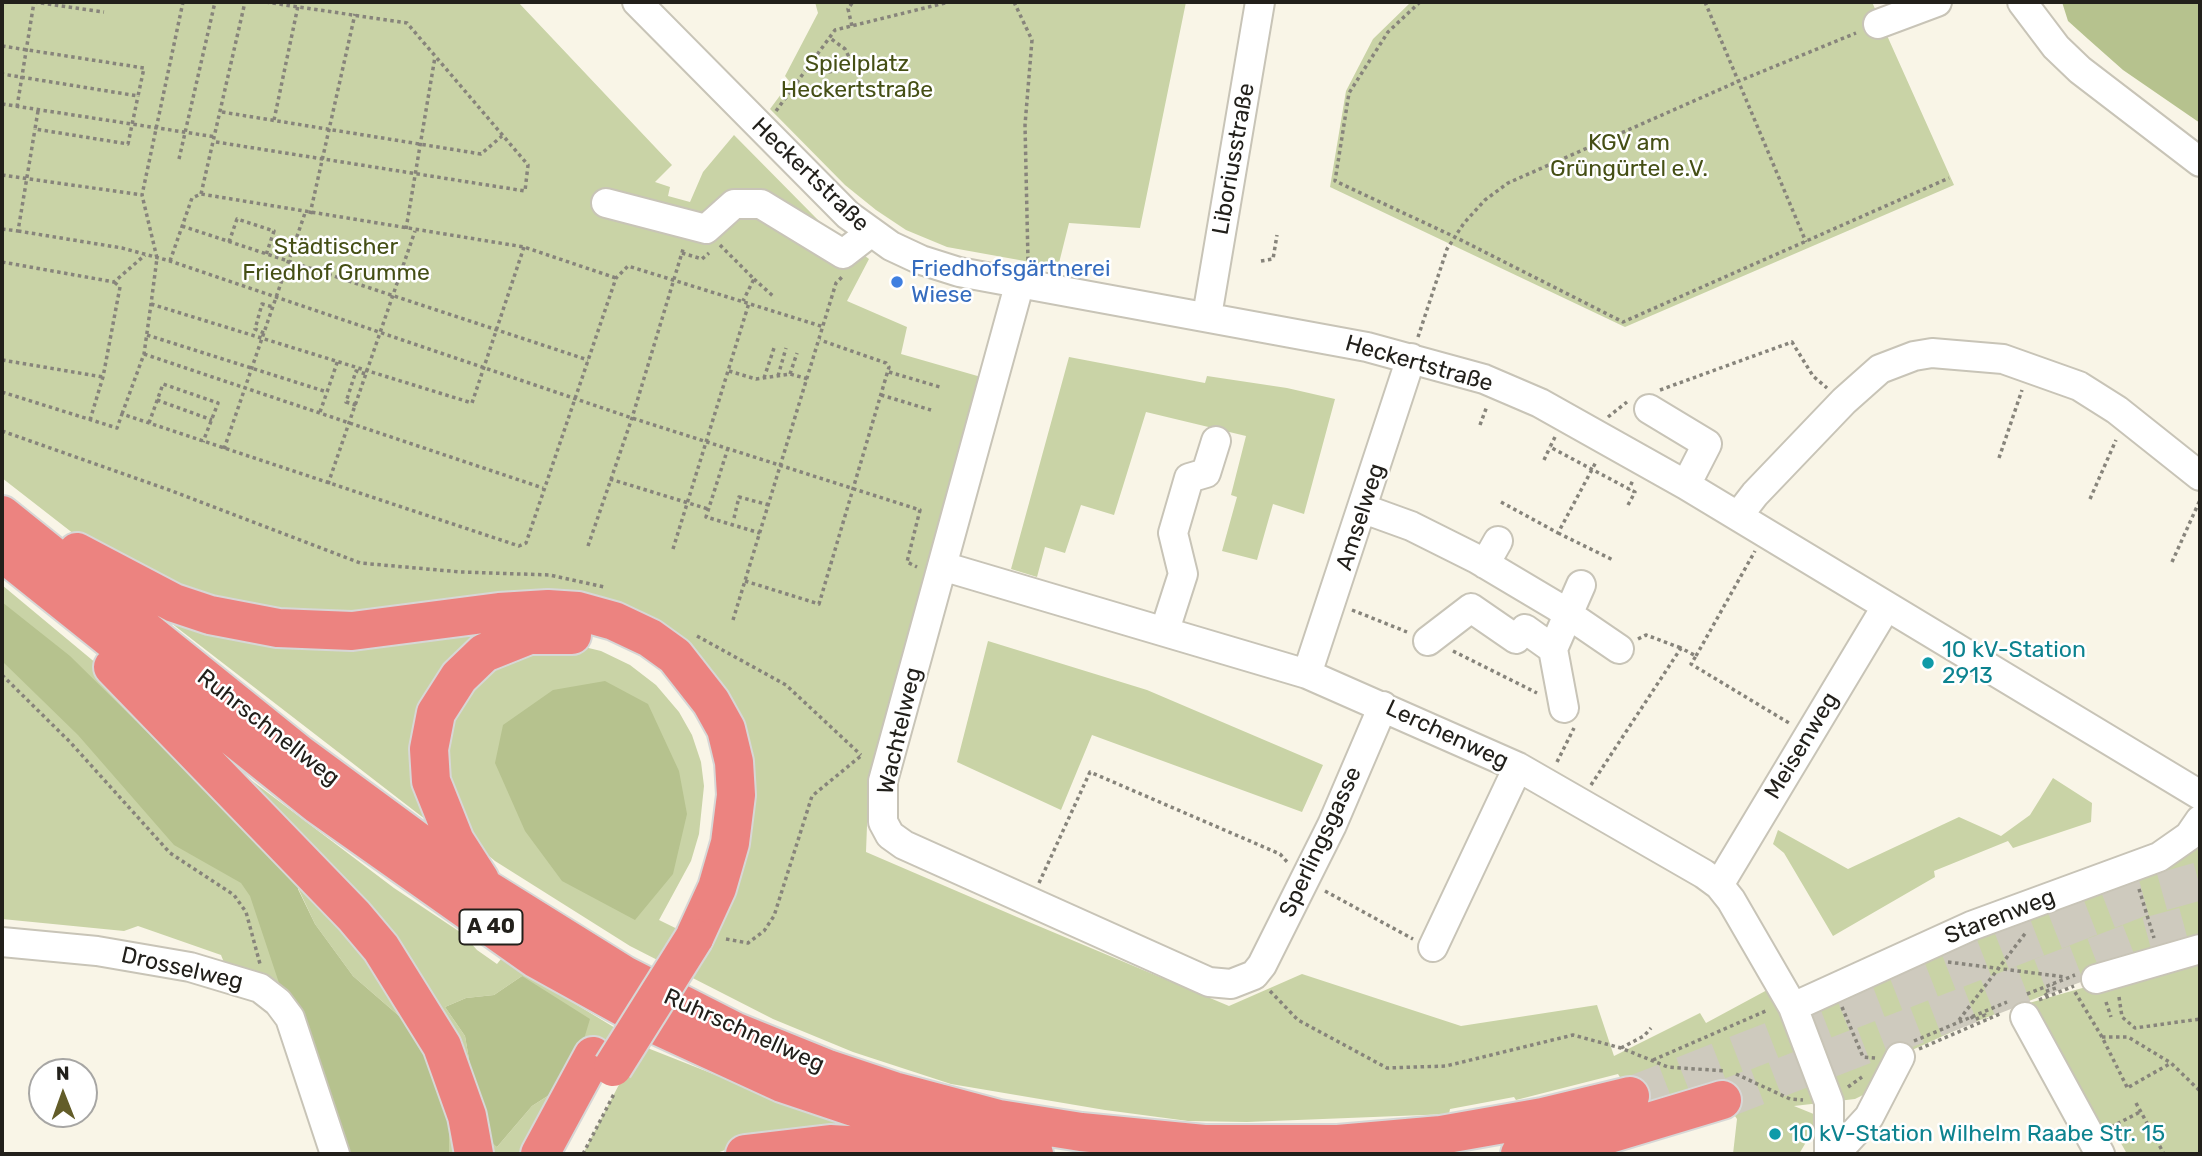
<!DOCTYPE html>
<html>
<head>
<meta charset="utf-8">
<style>
	body { margin:0 }
	#map { position:relative; width:2202px; height:1156px; overflow:hidden; background:#f9f5e7; font-family:Rubik,sans-serif }
	canvas { display:block }
	.frame { position:absolute; inset:0; border:4px solid #22201b; pointer-events:none }
	.north { position:absolute; left:28px; top:1058px; width:70px; height:70px; box-sizing:border-box; background:#fff; border:2px solid #a7a6a4; border-radius:50%; rotate:359deg; font-size:19px; font-weight:700; line-height:28px; text-align:center; color:#22201b }
	.north::after { content:''; display:block; margin:auto; width:24px; height:32px; background:#635d29; clip-path:polygon(50% 0,100% 100%,50% 72%,0 100%) }
</style>
</head>
<body>
<div id="map">
<canvas width="2202" height="1156"></canvas>
<div class="frame"></div>
<div class="north">N</div>
</div>
<script>
const ctx = document.querySelector('canvas').getContext('2d');
ctx.lineJoin = 'round';
function fillPath(path, color) { ctx.fillStyle = color; ctx.fill(path, 'evenodd'); }
const shape = rows => new Path2D(rows.map(r => 'M' + r).join(''));
function stroke(path, color, width, dash) { ctx.strokeStyle = color; ctx.lineWidth = width; ctx.lineCap = dash ? 'butt' : 'round'; ctx.setLineDash(dash || []); ctx.stroke(path); }
function drawText(font, color, halo, rows, align = 'center') {
  ctx.font = font + ' Rubik,sans-serif'; ctx.lineWidth = 5; ctx.setLineDash([]); ctx.textBaseline = 'middle'; ctx.strokeStyle = halo; ctx.fillStyle = color; for (const [text, x, y, turn = 0] of rows) {
    ctx.save(); ctx.translate(x, y); ctx.rotate((+turn || 0) * Math.PI / 180); ctx.textAlign = isNaN(turn) ? turn : align; if (halo) ctx.strokeText(text, 0, 0); ctx.fillText(text, 0, 0); ctx.restore();
  }
}
fillPath(shape([
	[2,2,518,2,672,165,655,182,670,187,668,196,690,202,703,172,734,135,819,221,869,259,847,301,907,327,901,354,981,377,882,738,869,773,866,852,1017,917,1229,1006,1302,974,1461,1026,1597,1005,1614,1056,1700,1013,1706,1023,1769,989,1782,1012,2200,841,2200,943,2075,983,1965,1026,1890,1060,1871,1091,1855,1099,1794,1106,1821,1117,1799,1154,1733,1154,1737,1119,1714,1085,1639,1108,1618,1074,1516,1100,1514,1097,1450,1109,1449,1114,1247,1122,1188,1121,1105,1110,951,1084,853,1052,773,1019,630,946,495,861,478,847,454,812,441,737,491,661,572,644,601,651,630,665,656,685,679,712,692,735,701,762,704,786,699,834,691,861,659,920,706,943,744,826,670,639,416,615,245,613,92,548,2,478],
	[815,2,1186,2,1140,228,1069,223,1058,267,947,247,906,230,876,210,845,185,770,109,790,82,785,76,818,13],
	[1411,2,1872,2,1954,185,1625,327,1330,187,1346,91,1373,39],
	[1069,357,1205,383,1207,376,1287,388,1335,399,1304,514,1273,504,1257,560,1222,551,1237,497,1231,495,1246,436,1146,412,1114,515,1081,505,1065,553,1045,547,1037,577,1011,569],
	[2,585,103,669,316,890,390,977,421,1027,442,1071,466,1154,449,1154,449,1103,413,1028,353,976,315,924,298,888,292,1003,280,986,225,965,221,955,138,926,124,931,2,919],
	[136,596,174,612,495,623,435,695,443,833],
	[988,641,1147,690,1323,765,1302,812,1092,735,1061,810,957,762],
	[231,765,394,888,463,934,477,950,497,964,501,959,650,1049,865,1134,744,1143,714,1154,583,1154,625,1073,583,1049,529,1154,484,1154,476,1103],
	[522,976,557,1090,532,1106,497,1147,471,1071,465,1036,445,1007,466,998,494,995],
	[2053,778,2092,803,2091,822,2013,848,2008,841,1934,871,1935,877,1833,936,1784,853,1773,844,1778,830,1848,869,1959,817,2001,836,2030,815],
	[2200,955,2200,1154,2127,1154,2117,1136,2107,1139,2029,1003]
]), '#c9d3a6');
fillPath(shape([
	[2062,2,2200,2,2200,123,2123,70,2088,39,2068,21],
	[2,602,70,656,201,785,297,887,315,924,353,976,413,1028,449,1103,449,1154,345,1154,280,986,250,896,241,883,174,845,78,735,2,661],
	[605,681,648,704,679,771,687,814,673,874,635,920,562,881,525,831,495,763,503,725,553,690],
	[522,976,590,1019,578,1059,557,1090,532,1106,497,1147,487,1138,484,1110,471,1071,465,1036,445,1007,466,998,494,995]
]), '#b6c28e');
stroke(shape([
	[1630,1096,2139,898,2200,881],
	[1722,1100,2145,937,2200,922]
]), '#cecabe', 38, [38, 19]);
const minor = shape([
	[637,2,848,215,891,246,921,260,959,272,1367,347,1484,379,1540,403,1686,485,2200,795],
	[2022,2,2056,47,2080,70,2200,162],
	[1878,24,1937,2],
	[606,203,706,229,734,204,761,204,843,254,870,233],
	[1020,282,883,781,883,822,890,835,904,845,1209,982,1231,984,1254,975,1262,965,1332,825,1383,706],
	[1207,316,1260,2],
	[1649,409,1707,444,1686,485],
	[1364,509,1411,526,1477,559,1556,606,1619,649],
	[1738,516,1755,494,1844,401,1880,369,1914,356,1932,353,2003,359,2079,386,2117,410,2200,476],
	[1485,564,1498,541],
	[942,566,1307,674,1518,767,1704,874,1719,885,1731,900,1793,1007,1829,1102,1829,1154],
	[1165,630,1183,574,1173,533,1189,478,1206,473,1216,441],
	[1428,641,1471,608,1516,639,1525,629,1553,649],
	[1307,674,1411,358],
	[1564,708,1553,649,1581,585],
	[1719,885,1886,607],
	[2,942,97,951,190,967,260,988,278,1002,290,1018,335,1154],
	[1433,947,1518,767],
	[2096,979,2200,949],
	[1793,1007,1971,926,2159,857,2189,836,2200,820],
	[2025,1017,2100,1154],
	[1835,1154,1869,1117,1900,1057]
]);
const highway = shape([
	[2,515,299,754,465,876,624,975,734,1031,828,1069,894,1091,999,1119,1081,1132,1204,1144,1338,1144,1441,1135,1543,1117,1630,1096],
	[2,552,317,804,535,958,658,1026,782,1083,913,1127,1034,1154],
	[77,552,174,603,210,615,278,628,352,631,499,612,548,609,578,611,614,621,650,638,675,656,711,702,726,729,734,762,736,795,730,843,717,888,694,938],
	[113,667,354,916,381,948,442,1046,467,1116,474,1154],
	[480,880,455,841,431,781,429,749,436,713,459,677,484,653,529,635,572,635],
	[540,1154,593,1056],
	[745,1154,830,1144,935,1150],
	[1520,1154,1599,1137,1722,1100]
]);
stroke(minor, '#c8c4b7', 32);
stroke(highway, '#d7d7d6', 42);
stroke(shape([
	[34,2,104,12],
	[1014,2,1032,40,1025,125,1028,261],
	[1420,2,1388,32,1349,93,1335,181,1455,237,1623,322,1949,178],
	[1705,2,1806,242],
	[852,3,848,9,852,26],
	[2,46,144,68,138,96,2,74],
	[809,66,818,72,847,71,851,61,845,49,830,38],
	[2,104,216,137],
	[17,107,34,2],
	[38,111,35,129,128,144,138,96],
	[776,111,835,30,949,2],
	[222,112,481,154,502,136],
	[274,120,298,6],
	[216,142,525,191,528,165,407,23,265,2],
	[179,159,215,2],
	[2,175,142,195],
	[201,194,245,2],
	[310,214,355,14],
	[182,226,588,360],
	[2,229,18,231,35,129],
	[406,229,435,57],
	[18,231,122,248,170,261,632,418,920,510,907,562,917,567],
	[229,242,237,219,274,231,266,255],
	[720,245,754,279,743,301],
	[682,253,702,259,709,253],
	[170,261,192,198,201,194,524,247,616,278],
	[1261,261,1273,259,1277,235],
	[2,262,114,282,145,255],
	[754,279,773,296],
	[151,304,472,403,524,247],
	[264,333,255,329,262,304,273,307],
	[147,335,327,392,338,360],
	[1418,337,1447,249,1464,223,1485,200,1508,183,1739,81,1856,33],
	[144,354,543,488],
	[2,360,103,377],
	[729,371,756,379,790,374,808,379],
	[889,372,940,387],
	[790,374,797,353],
	[778,376,786,348],
	[764,378,775,345],
	[1660,390,1792,342,1813,376,1827,388],
	[2,392,117,428,122,414,519,546,526,543,616,278,628,266,824,327],
	[881,395,931,410],
	[157,400,212,420],
	[356,405,346,402,356,371,366,374],
	[320,412,327,392],
	[122,414,144,354,151,304,157,258,142,195,183,2],
	[1608,417,1627,402],
	[90,420,103,377,120,287,114,282],
	[149,423,163,384,218,403,203,442],
	[1480,425,1487,406],
	[2,431,172,491,360,563,461,572,550,575,604,587],
	[1555,437,1550,447,1629,489,1633,480],
	[728,448,706,517,760,533],
	[224,449,305,213],
	[1999,458,2022,390],
	[1544,460,1550,447],
	[610,479,708,509],
	[328,484,415,231],
	[2090,499,2116,440],
	[1501,502,1558,533,1596,462],
	[1628,505,1635,492,1629,489],
	[734,518,739,497,769,505],
	[1558,533,1613,560],
	[588,546,632,418,684,246],
	[673,549,749,303],
	[2172,562,2200,500],
	[745,581,819,604,889,367,886,363,820,340],
	[1352,610,1407,632],
	[733,620,836,283,843,276],
	[697,636,786,685,861,755],
	[1638,639,1646,635,1681,648],
	[1453,651,1537,693],
	[1696,656,1755,551],
	[2,675,70,742,170,853,234,895,246,912,260,964],
	[1557,762,1574,728],
	[1591,785,1681,648,1696,656,1691,664,1789,723],
	[1039,883,1090,772,1280,854,1289,864],
	[2139,889,2154,938],
	[1325,891,1413,939],
	[726,939,748,943,764,931,774,916,812,796,862,755],
	[1948,962,2065,977],
	[1270,991,1298,1020,1387,1068,1446,1066,1573,1035,1621,1048,1668,1067,1725,1071],
	[2075,992,2102,1037,2128,1089],
	[2027,994,2075,975],
	[2047,996,2044,992,2056,988,2053,984],
	[2119,997,2122,1017,2135,1028,2200,1019],
	[2039,1000,2074,986],
	[2106,1002,2111,1017],
	[1842,1007,1863,1057,1875,1058],
	[1971,1016,1974,1020,1985,1015,1987,1019],
	[1959,1020,2027,931],
	[2102,1037,2128,1037,2171,1063,2200,1091],
	[1914,1041,2007,1002],
	[1621,1048,1644,1036,1651,1028],
	[1919,1049,2002,1013],
	[1653,1060,1768,1010],
	[1736,1074,1790,1099,1803,1100],
	[1848,1087,1862,1077],
	[2129,1087,2171,1063],
	[2136,1103,2164,1154],
	[2111,1127,2140,1112],
	[583,1154,614,1094]
]), '#87847b', 3.5, [3.5, 3.5]);
stroke(minor, '#fff', 28);
stroke(highway, '#ec8380', 38);
const highwayBridge = shape([
	[613,1067,694,938]
]);
stroke(highwayBridge, '#d7d7d6', 42, []);
stroke(highwayBridge, '#ec8380', 38);
for (const [x, y, r, color] of [
	[897,282,7,"#3f7fe0"],
	[1928,663,7,"#0f9aa8"],
	[1775,1134,7,"#0f9aa8"]
]) { const dot = new Path2D(); dot.arc(x, y, r, 0, 2 * Math.PI); ctx.fillStyle = color; ctx.fill(dot); stroke(dot, '#fff', 2.5); }
for (const [x, y, w] of [
	[491,927,63]
]) { const box = new Path2D(); box.roundRect(x - w / 2, y - 17.5, w, 35, 5); ctx.fillStyle = '#fff'; ctx.fill(box); stroke(box, '#22201b', 2); }
drawText('bold 21px', '#22201b', null, [
	["A 40",491,927]
]);
drawText('23px', '#454f15', '#fff', [
	["Spielplatz",857,64],
	["Heckertstraße",857,90],
	["KGV am",1629,143],
	["Grüngürtel e.V.",1629,169],
	["Städtischer",336,247],
	["Friedhof Grumme",336,273]
]);
drawText('23px', '#22201b', '#fff', [
	["Liboriusstraße",1234,159,-80],
	["Heckertstraße",810,175,44],
	["Heckertstraße",1419,364,16],
	["Amselweg",1361,517,-72],
	["Ruhrschnellweg",268,728,38],
	["Wachtelweg",900,731,-77],
	["Lerchenweg",1447,735,25],
	["Meisenweg",1802,746,-59],
	["Sperlingsgasse",1321,842,-65],
	["Starenweg",2000,917,-21],
	["Drosselweg",182,969,13],
	["Ruhrschnellweg",744,1031,24]
]);
drawText('23px', '#366cbe', '#fff', [
	["Friedhofsgärtnerei",911,269],
	["Wiese",911,295]
], 'left');
drawText('23px', '#0d838f', '#fff', [
	["10 kV-Station",1942,650],
	["2913",1942,676],
	["10 kV-Station Wilhelm Raabe Str. 15",1789,1134]
], 'left');
</script>
</body>
</html>
